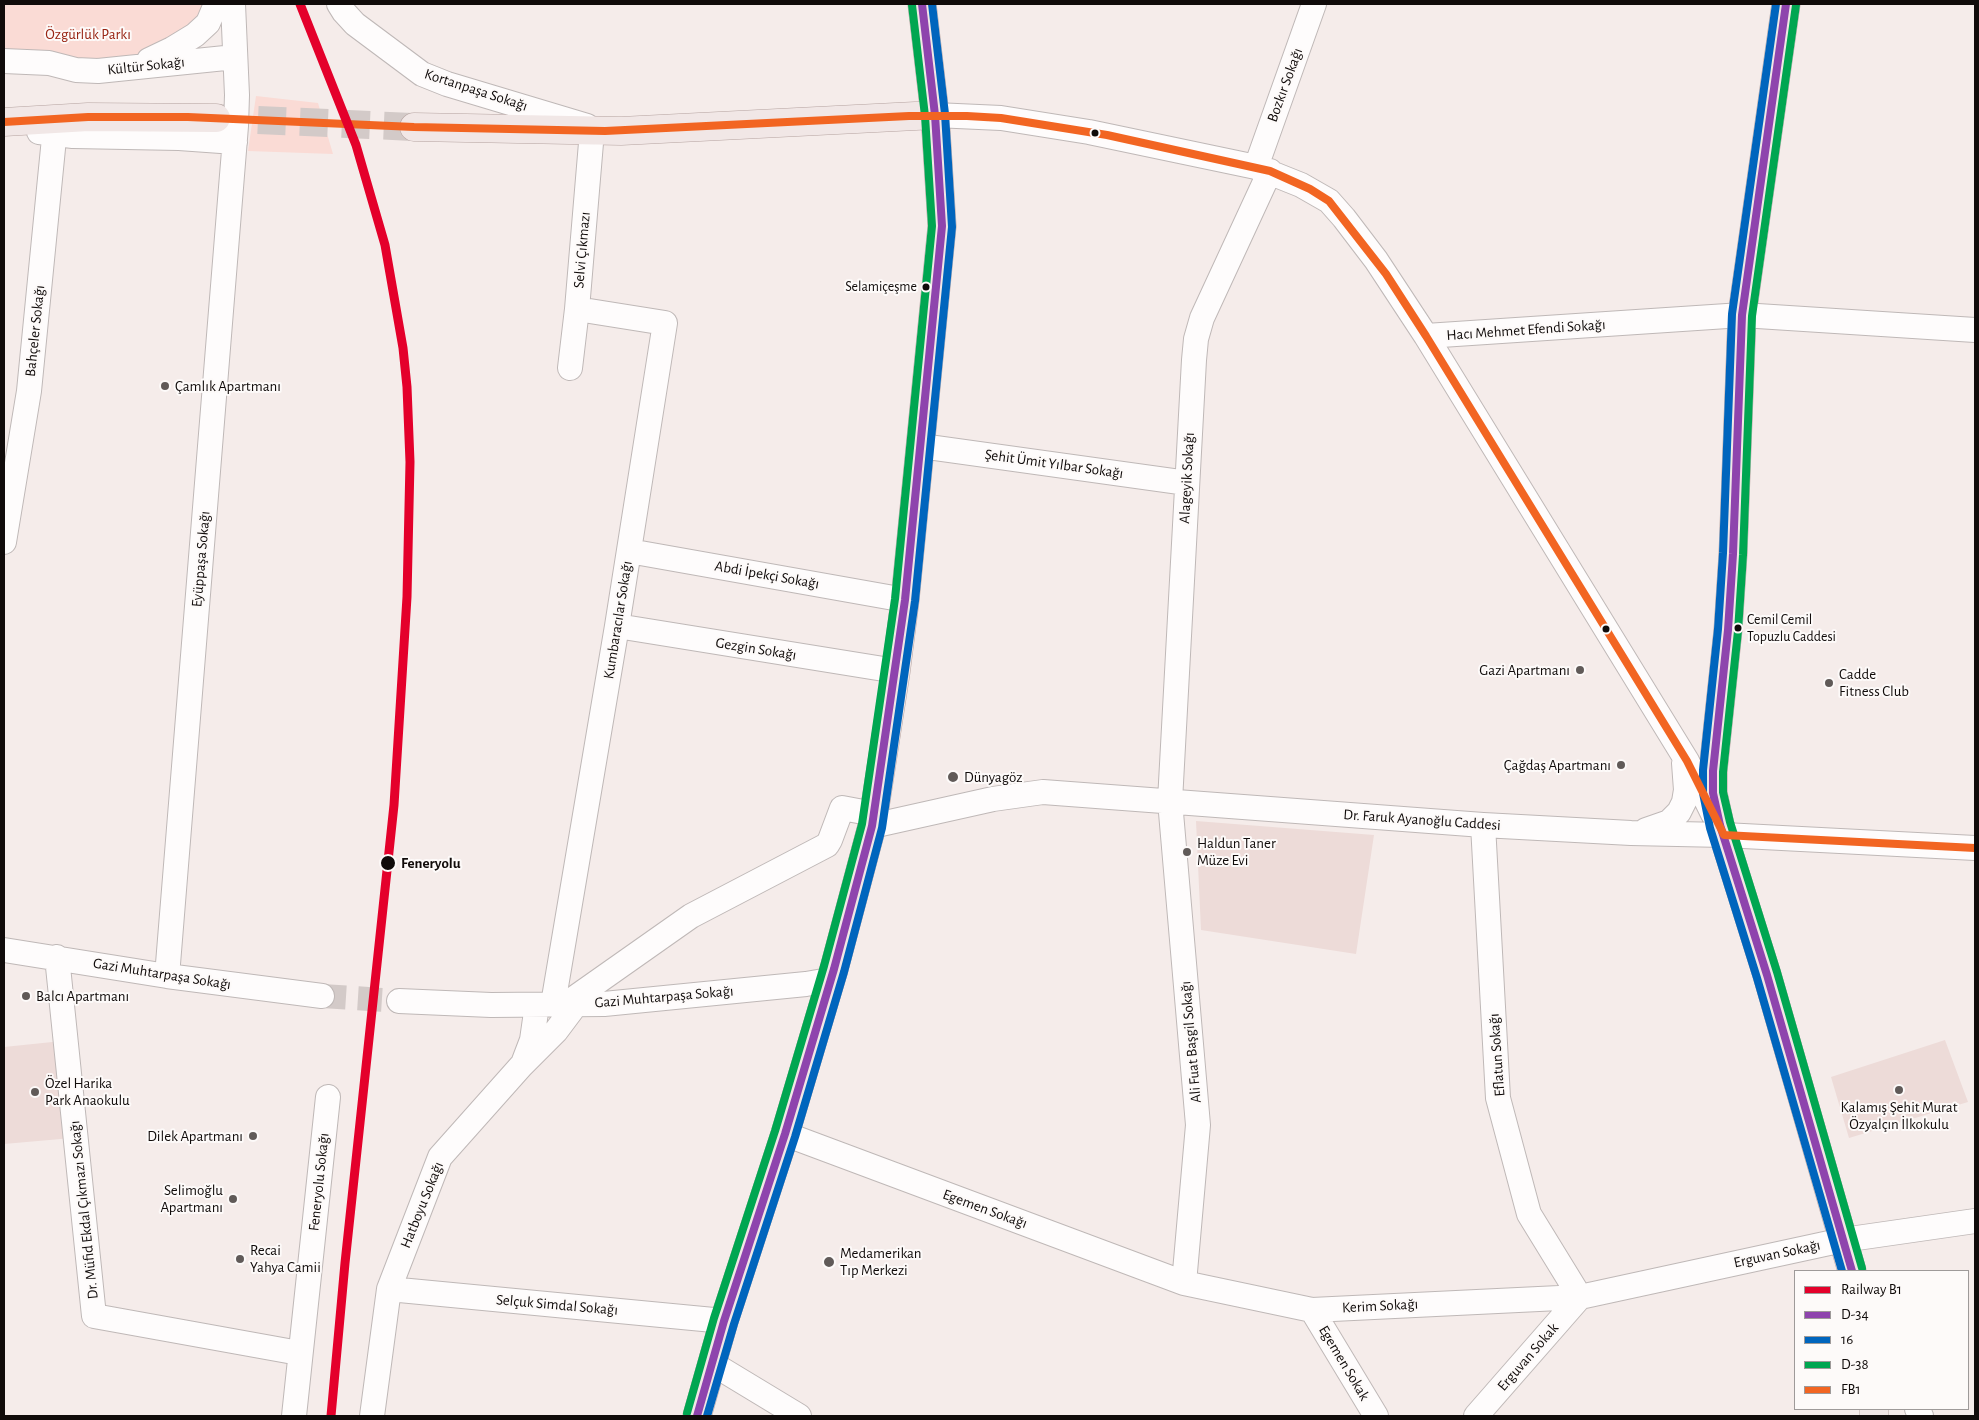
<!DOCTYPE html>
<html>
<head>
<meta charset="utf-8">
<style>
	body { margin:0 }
	#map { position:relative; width:1979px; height:1420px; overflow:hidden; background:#f5ecea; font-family:"Alegreya Sans",sans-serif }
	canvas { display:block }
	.frame { position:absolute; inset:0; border:5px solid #100b0a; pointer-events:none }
	.legend { position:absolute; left:1794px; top:1270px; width:175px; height:140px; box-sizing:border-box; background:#fdfaf9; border:1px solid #9e9a99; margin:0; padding:6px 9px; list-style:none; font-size:15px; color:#100b0a }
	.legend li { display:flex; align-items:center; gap:10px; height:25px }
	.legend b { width:25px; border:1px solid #9e9a99 }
</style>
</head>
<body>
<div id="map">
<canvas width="1979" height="1420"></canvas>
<div class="frame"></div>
<ul class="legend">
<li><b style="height:6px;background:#e4002b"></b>Railway B1</li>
<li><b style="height:6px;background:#8e44ad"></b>D-34</li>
<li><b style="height:6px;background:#0065bd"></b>16</li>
<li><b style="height:6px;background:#00a651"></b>D-38</li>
<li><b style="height:6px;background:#f26522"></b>FB1</li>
</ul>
</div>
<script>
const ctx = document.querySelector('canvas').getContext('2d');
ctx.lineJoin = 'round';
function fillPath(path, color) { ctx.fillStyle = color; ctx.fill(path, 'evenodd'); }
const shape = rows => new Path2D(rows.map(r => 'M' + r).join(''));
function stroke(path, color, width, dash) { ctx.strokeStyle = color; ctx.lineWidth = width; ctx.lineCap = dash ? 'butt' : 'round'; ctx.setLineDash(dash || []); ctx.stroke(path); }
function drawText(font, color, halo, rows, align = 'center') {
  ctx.font = font + ' "Alegreya Sans",sans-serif'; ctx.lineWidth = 4; ctx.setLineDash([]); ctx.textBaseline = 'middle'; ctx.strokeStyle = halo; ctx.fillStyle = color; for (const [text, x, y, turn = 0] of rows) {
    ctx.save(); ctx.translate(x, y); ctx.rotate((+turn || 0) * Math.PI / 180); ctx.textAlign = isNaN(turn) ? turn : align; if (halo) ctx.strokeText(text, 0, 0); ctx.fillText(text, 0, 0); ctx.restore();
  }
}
fillPath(shape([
	[1196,821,1374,835,1356,954,1201,930],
	[1945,1040,1968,1102,1849,1138,1831,1077],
	[62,1041,72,1138,4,1144,4,1047]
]), '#eddbd8');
fillPath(shape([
	[4,4,210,4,196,28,144,55,84,67,4,51],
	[256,96,318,103,333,154,248,151]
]), '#fadbd5');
stroke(shape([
	[322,996,399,1001]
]), '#d3cac8', 24, [24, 12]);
stroke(shape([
	[216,118,414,127]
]), '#d3cac8', 28, [28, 14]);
const minor = shape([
	[339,4,344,12,355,24,422,74,447,84,587,126],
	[149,60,172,49,195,35,208,23,216,4],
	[4,61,49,63,76,70,98,71,235,57],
	[935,115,1001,118,1089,132,1256,167,1301,185,1329,201,1344,218,1376,260,1426,336,1687,761,1713,814],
	[39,132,73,136,179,138,235,142],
	[1256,167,1314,4],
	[1426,336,1742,315,1975,330],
	[570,368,577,309,592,131],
	[921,446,1187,483],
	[4,542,29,391,56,118],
	[629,551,905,600],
	[617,626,896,671],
	[1483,825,1498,1098,1529,1214,1580,1297],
	[872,826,993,799,1043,792,1483,825,1631,833,1724,835,1975,848],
	[1646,830,1669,822,1679,812,1684,802,1686,790,1684,763],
	[4,950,167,976,322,996],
	[57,957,94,1316,299,1353],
	[167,976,236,126,237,95,233,4],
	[399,1001,491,1005,604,1004,806,984,829,980],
	[553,1004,617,626,665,323,577,309],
	[566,1004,691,916,827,845,830,840,842,808,874,814],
	[524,1061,532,1040,537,1005],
	[785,1134,1184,1283,1312,1310,1580,1297,1843,1240,1975,1221],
	[1184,1283,1198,1125,1170,801,1194,360,1196,339,1202,318,1270,171],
	[389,1289,724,1321],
	[1312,1310,1376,1416],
	[713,1364,799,1416],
	[1917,1409,1921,1416],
	[294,1416,328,1097],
	[372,1416,389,1289,440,1157,521,1066,556,1031,577,1003],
	[1476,1416,1580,1297]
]);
const major = shape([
	[1786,4,1742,315,1733,554,1728,630,1713,771,1713,793,1720,825,1767,975,1852,1271],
	[4,122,88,117,216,118],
	[414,127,621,131,935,115],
	[697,1416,724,1321,785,1134,834,969,872,826,896,671,905,600,942,226,935,115,922,4],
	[1874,1416,1874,1409]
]);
stroke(minor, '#bfb8b7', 26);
stroke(major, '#b5a3a0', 29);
stroke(minor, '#fefcfc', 24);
stroke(major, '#f1e7e6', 28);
stroke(shape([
	[1786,4,1742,315,1733,554,1728,630,1713,771,1713,793,1720,825,1767,975,1852,1271],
	[697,1416,724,1321,785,1134,834,969,872,826,905,600,942,226,935,115,922,4]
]), '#8e44ad', 8);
stroke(shape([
	[1776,4,1732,314,1723,553,1718,629,1703,770,1703,793,1710,828,1757,978,1842,1271],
	[707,1416,734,1324,795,1137,844,972,882,828,915,601,952,227,945,114,932,4]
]), '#0065bd', 8);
stroke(shape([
	[1796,5,1752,316,1743,555,1738,631,1723,772,1723,792,1730,822,1777,972,1862,1268],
	[687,1413,714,1318,775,1131,824,966,862,824,895,599,932,226,925,116,912,5]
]), '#00a651', 8);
stroke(shape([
	[4,122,88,117,188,117,414,127,605,131,909,116,967,116,1001,118,1107,135,1270,171,1310,189,1329,201,1386,274,1426,336,1687,761,1724,835,1975,848]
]), '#f26522', 8);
stroke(shape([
	[300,4,356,145,385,245,403,348,407,387,410,462,407,597,394,805,345,1263,331,1416]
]), '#e4002b', 9);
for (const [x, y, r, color] of [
	[1095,133,4.5,"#100b0a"],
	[926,287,4.5,"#100b0a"],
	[165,386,5,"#605a58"],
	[1738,628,4.5,"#100b0a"],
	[1606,629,4.5,"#100b0a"],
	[1580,670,5,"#605a58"],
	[1829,683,5,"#605a58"],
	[1621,765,5,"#605a58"],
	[953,777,6,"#605a58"],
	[1187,852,5,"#605a58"],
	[388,863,8,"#100b0a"],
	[26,996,5,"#605a58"],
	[1899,1090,5,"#605a58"],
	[35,1092,5,"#605a58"],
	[253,1136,5,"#605a58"],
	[233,1199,5,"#605a58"],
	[240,1259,5,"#605a58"],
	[829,1262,6,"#605a58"]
]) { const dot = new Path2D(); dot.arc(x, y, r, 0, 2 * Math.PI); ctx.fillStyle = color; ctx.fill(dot); stroke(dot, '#fdfaf9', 2); }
drawText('14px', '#100b0a', '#fdfaf9', [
	["Selamiçeşme",917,287],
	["Cemil Cemil",1747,620,"left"],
	["Topuzlu Caddesi",1747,637,"left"]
], 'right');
drawText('15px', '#982413', '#fdfaf9', [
	["Özgürlük Parkı",88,34]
]);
drawText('15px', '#100b0a', '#fdfaf9', [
	["Kültür Sokağı",146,66,-6],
	["Bozkır Sokağı",1285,85,-70],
	["Kortanpaşa Sokağı",476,90,18],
	["Selvi Çıkmazı",582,250,-85],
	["Hacı Mehmet Efendi Sokağı",1526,330,-4],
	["Bahçeler Sokağı",35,331,-84],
	["Şehit Ümit Yılbar Sokağı",1054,464,8],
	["Alageyik Sokağı",1187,478,-87],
	["Eyüppaşa Sokağı",201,559,-85],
	["Abdi İpekçi Sokağı",767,575,10],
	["Kumbaracılar Sokağı",618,620,-81],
	["Gezgin Sokağı",756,649,9],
	["Dr. Faruk Ayanoğlu Caddesi",1422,820,4],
	["Gazi Muhtarpaşa Sokağı",162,974,9],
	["Gazi Muhtarpaşa Sokağı",664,997,-5],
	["Ali Fuat Başgil Sokağı",1191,1042,-95],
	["Eflatun Sokağı",1497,1055,-94],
	["Feneryolu Sokağı",319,1182,-84],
	["Hatboyu Sokağı",422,1205,-68],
	["Egemen Sokağı",985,1209,20],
	["Dr. Müfid Ekdal Çıkmazı Sokağı",84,1210,-96],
	["Erguvan Sokağı",1777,1254,-12],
	["Selçuk Simdal Sokağı",557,1305,5],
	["Kerim Sokağı",1380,1306,-3],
	["Erguvan Sokak",1528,1357,-49],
	["Egemen Sokak",1344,1363,59]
]);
drawText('15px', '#100b0a', '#fdfaf9', [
	["Çamlık Apartmanı",175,386],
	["Gazi Apartmanı",1570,670,"right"],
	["Cadde",1839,674],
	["Fitness Club",1839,691],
	["Çağdaş Apartmanı",1611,765,"right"],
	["Dünyagöz",964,777],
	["Haldun Taner",1197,843],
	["Müze Evi",1197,860],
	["Balcı Apartmanı",36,996],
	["Özel Harika",45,1083],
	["Park Anaokulu",45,1100],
	["Kalamış Şehit Murat",1899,1107,"center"],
	["Özyalçın İlkokulu",1899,1124,"center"],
	["Dilek Apartmanı",243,1136,"right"],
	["Selimoğlu",223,1190,"right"],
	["Apartmanı",223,1207,"right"],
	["Recai",250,1250],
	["Yahya Camii",250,1267],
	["Medamerikan",840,1253],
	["Tıp Merkezi",840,1270]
], 'left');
drawText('bold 15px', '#100b0a', '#fdfaf9', [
	["Feneryolu",401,863]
], 'left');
</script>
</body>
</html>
